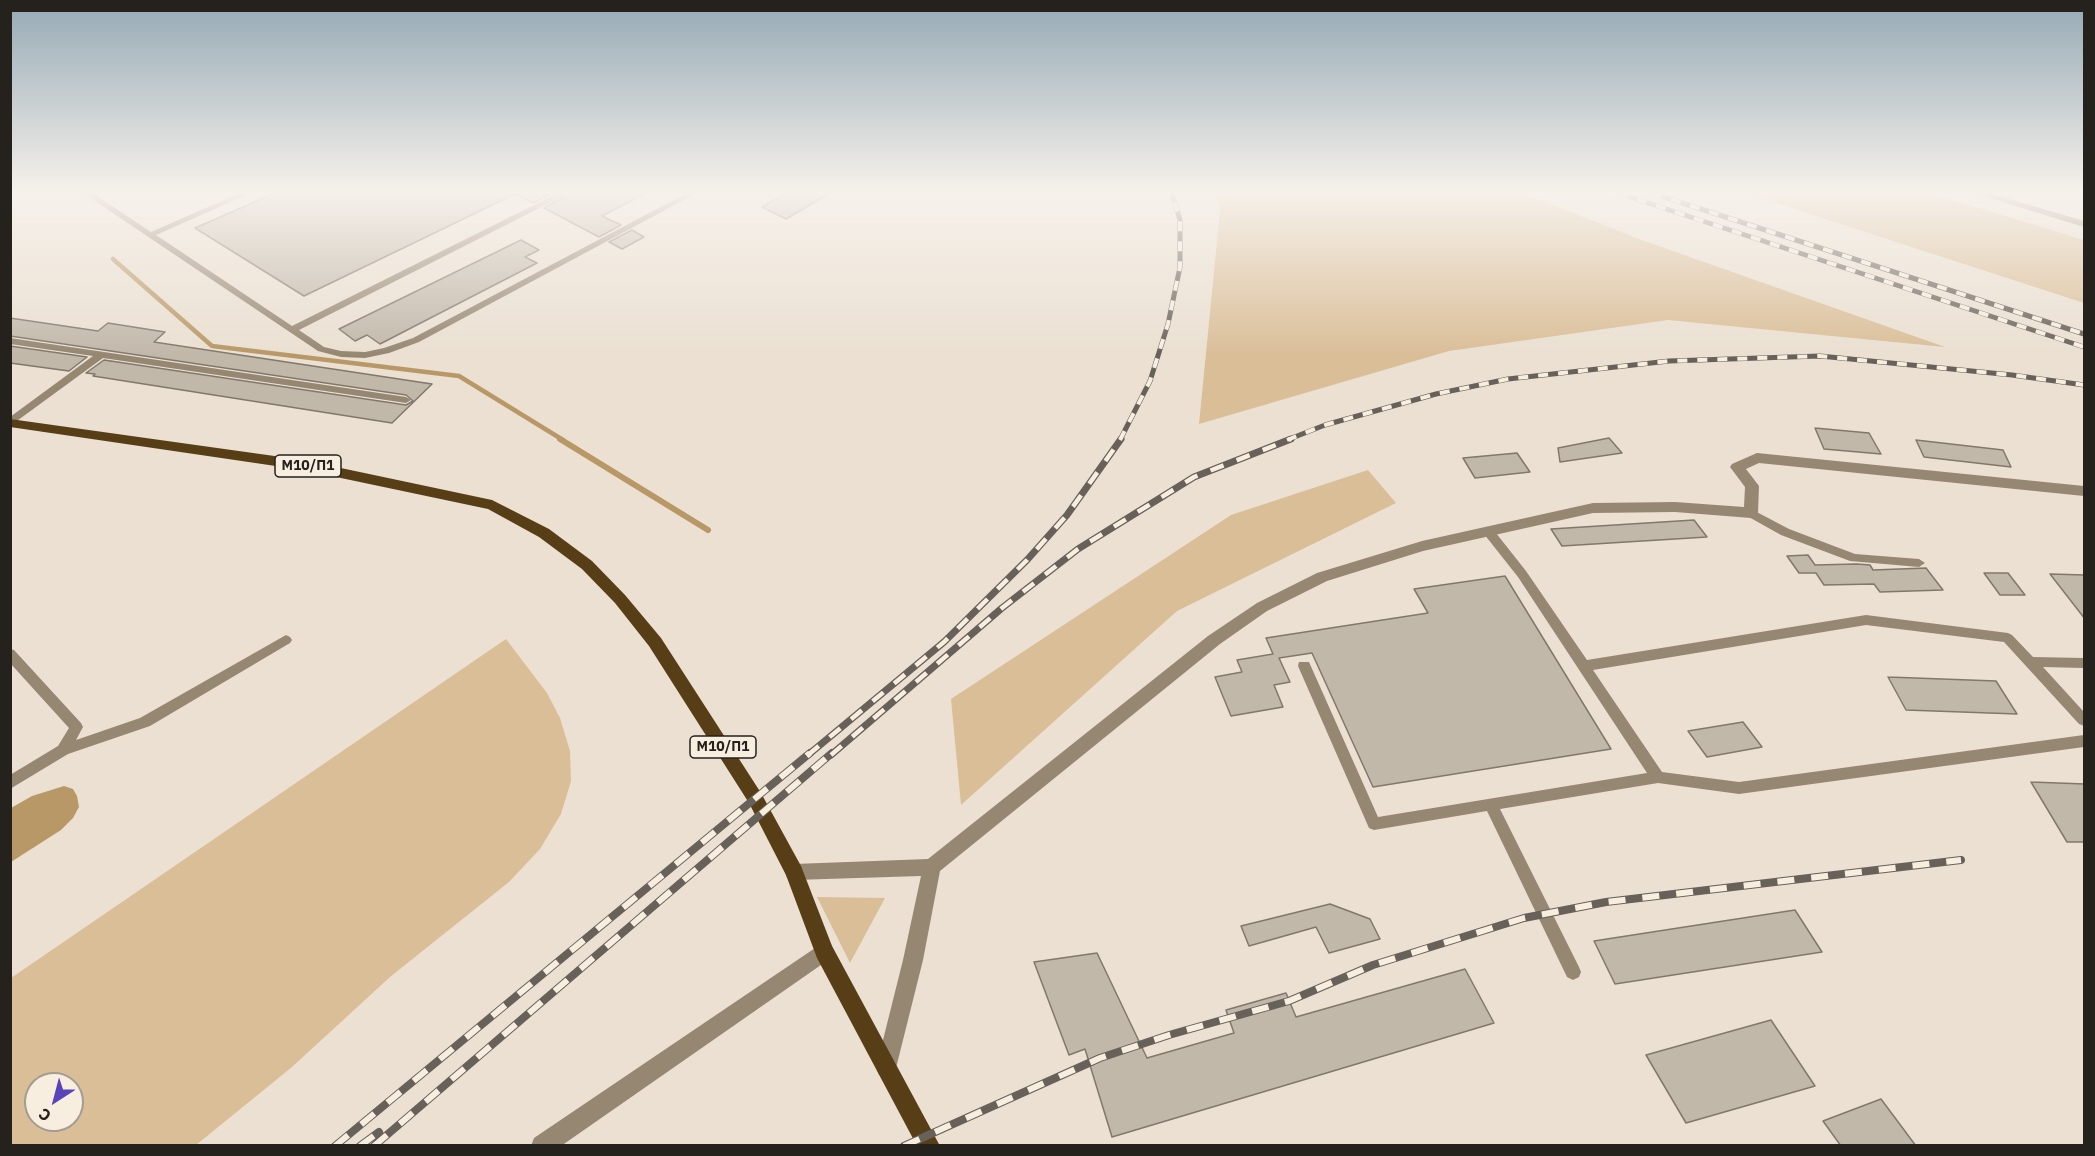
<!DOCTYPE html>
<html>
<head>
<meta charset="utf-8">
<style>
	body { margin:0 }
	#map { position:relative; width:2095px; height:1156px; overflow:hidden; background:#ebe0d2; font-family:"IBM Plex Sans",sans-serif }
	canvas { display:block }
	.frame { position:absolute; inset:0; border:12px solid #25211c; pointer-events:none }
	.north { position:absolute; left:24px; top:1072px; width:60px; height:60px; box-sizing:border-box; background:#f8eee0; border:2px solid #a49c92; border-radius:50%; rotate:216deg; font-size:16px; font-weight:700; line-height:24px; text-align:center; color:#25211c }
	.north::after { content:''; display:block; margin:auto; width:21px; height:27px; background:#5943bb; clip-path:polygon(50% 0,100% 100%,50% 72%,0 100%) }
</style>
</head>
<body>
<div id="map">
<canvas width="2095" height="1156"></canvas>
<div class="frame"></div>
<div class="north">С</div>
</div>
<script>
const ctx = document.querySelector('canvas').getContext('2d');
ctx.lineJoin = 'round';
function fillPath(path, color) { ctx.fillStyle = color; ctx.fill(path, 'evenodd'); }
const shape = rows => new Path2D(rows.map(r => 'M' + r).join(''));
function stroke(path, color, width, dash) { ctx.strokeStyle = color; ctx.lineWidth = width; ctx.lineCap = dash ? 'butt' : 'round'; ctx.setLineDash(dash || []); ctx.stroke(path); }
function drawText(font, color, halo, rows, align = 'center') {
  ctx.font = font + ' "IBM Plex Sans",sans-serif'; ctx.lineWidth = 6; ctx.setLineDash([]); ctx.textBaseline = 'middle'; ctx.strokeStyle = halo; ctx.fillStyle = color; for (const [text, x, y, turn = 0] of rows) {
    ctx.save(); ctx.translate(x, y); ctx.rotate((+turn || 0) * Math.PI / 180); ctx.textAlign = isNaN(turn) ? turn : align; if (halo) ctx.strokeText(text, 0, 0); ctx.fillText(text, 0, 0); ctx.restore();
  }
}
fillPath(shape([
	[1215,193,1523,193,1639,239,1945,347,1668,320,1449,351,1199,424,1220,211],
	[1745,193,1930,193,2084,240,2084,303],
	[1368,470,1396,503,1177,611,961,805,951,699,1231,515],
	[506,639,547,693,560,718,570,751,571,781,561,814,540,849,509,882,390,977,292,1067,196,1145,11,1145,11,978],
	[36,1084,72,1084,72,1120,36,1120],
	[817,897,885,898,850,963]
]), '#dabe98');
fillPath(shape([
	[64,786,73,789,77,796,79,807,73,818,61,830,11,862,11,808,32,796]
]), '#b99868');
stroke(shape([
	[113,259,212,346,459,376,563,440]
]), '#b99868', 4.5);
stroke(shape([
	[560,439,708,530]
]), '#b99868', 6);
const building = shape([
	[275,193,553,193,533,203,515,194,304,296,195,228,275,193],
	[571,193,646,193,602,216,621,225,599,237,544,208,571,193],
	[787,193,830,193,786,219,762,207,787,193],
	[632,230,644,237,622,249,609,242,632,230],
	[521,240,539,250,525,257,537,263,380,344,367,335,355,341,339,329,521,240],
	[10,318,98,331,108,323,165,332,154,342,432,384,392,423,93,376,95,374,86,373,104,360,406,405,413,401,406,395,10,336,10,318],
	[10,346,87,357,69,371,10,363,10,346],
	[1815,428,1869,433,1881,454,1824,449,1815,428],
	[1609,438,1622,453,1560,462,1558,448,1609,438],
	[1916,440,2003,450,2011,467,1924,457,1916,440],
	[1517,453,1530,472,1475,478,1463,458,1517,453],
	[1694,520,1707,537,1562,546,1551,529,1694,520],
	[1808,555,1815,565,1857,564,1870,565,1873,570,1926,568,1943,590,1880,592,1874,584,1824,585,1816,573,1799,573,1787,556,1808,555],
	[1984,573,2008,573,2025,595,2000,595,1984,573],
	[2050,574,2085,575,2085,619,2050,574],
	[1505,576,1611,749,1373,787,1312,653,1279,658,1290,682,1274,685,1283,707,1231,716,1215,677,1242,672,1237,660,1273,654,1266,638,1428,613,1414,589,1505,576],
	[1888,677,1996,681,2017,714,1906,710,1888,677],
	[1743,722,1762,747,1707,757,1688,731,1743,722],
	[2031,782,2085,784,2085,842,2067,842,2031,782],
	[1330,904,1370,919,1380,939,1329,953,1316,927,1249,946,1241,926,1330,904],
	[1795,910,1822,952,1615,984,1594,941,1795,910],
	[1097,953,1147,1058,1234,1033,1226,1010,1286,993,1296,1017,1465,969,1494,1023,1112,1137,1085,1049,1069,1055,1034,962,1097,953],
	[1771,1020,1815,1086,1686,1123,1646,1055,1771,1020],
	[1881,1099,1916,1146,1841,1146,1823,1121,1881,1099]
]);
fillPath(building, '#c1b8aa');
stroke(building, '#81786c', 1.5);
fillPath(shape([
	[83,193,93,193,151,232,240,193,251,193,156,235,292,326,558,193,569,193,299,330,324,347,341,351,365,352,384,348,413,338,687,193,697,193,419,342,389,353,365,358,341,357,318,351,83,193],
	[10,338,406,397,411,400,406,403,103,358,10,426,10,417,93,356,10,344,10,338],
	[1751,509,1789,529,1855,554,1919,559,1925,563,1919,567,1850,561,1781,535,1747,516,1745,513,1747,510,1751,509],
	[1488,527,1492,528,1526,571,1587,660,1866,615,2008,633,2012,635,2033,657,2084,658,2084,668,2043,667,2084,712,2084,726,2079,724,2004,642,1866,625,1593,670,1662,772,1739,782,2084,735,2084,747,1739,794,1658,783,1500,809,1579,967,1581,972,1579,977,1573,980,1567,977,1487,811,1374,830,1369,828,1298,666,1299,662,1309,662,1378,817,1647,773,1518,577,1484,534,1482,531,1484,528,1488,527],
	[286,635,290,637,292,640,290,643,150,726,68,754,10,789,10,775,58,746,69,728,10,663,10,649,14,650,81,723,83,727,76,740,140,718,286,635]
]), '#968773');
fillPath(shape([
	[1973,193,1989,193,2084,221,2084,227,1973,193],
	[1757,453,2084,486,2084,496,1759,463,1746,469,1759,486,1758,513,1751,518,1675,512,1593,513,1423,551,1327,581,1267,611,1220,644,940,871,923,960,896,1068,893,1075,886,1078,879,1075,876,1068,903,960,921,876,794,880,787,878,785,872,787,866,794,864,928,859,1208,636,1257,603,1317,573,1422,541,1593,503,1675,502,1744,507,1745,487,1730,467,1732,464,1757,453],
	[824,942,831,944,834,951,831,958,561,1146,531,1146,534,1138,824,942]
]), '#968773');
fillPath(shape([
	[10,419,303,460,492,500,549,529,592,561,625,595,661,638,761,793,801,866,832,946,940,1146,917,1146,817,958,786,875,749,803,649,646,615,603,582,569,539,537,488,509,303,470,10,427,10,419]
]), '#573e17');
const railFar2 = shape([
	[1618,193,2084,347],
	[1652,193,2084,334],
	[1120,440,1150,381,1168,324,1180,267,1180,220,1172,193],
	[1287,440,1325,425,1436,394,1508,379,1669,361,1820,356,2012,375,2084,385]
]);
const railFar1 = shape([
	[808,755,944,642,1027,560,1067,515,1121,439],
	[831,755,1002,608,1078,549,1194,477,1291,439]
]);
const rail = shape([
	[335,1146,810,753],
	[360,1146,379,1132],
	[374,1146,832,753],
	[904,1146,1100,1058,1169,1035,1289,1001,1373,965,1524,918,1606,902,1961,860]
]);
stroke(railFar2, '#676159', 5);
stroke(railFar1, '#676159', 7);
stroke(rail, '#676159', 8);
stroke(railFar2, '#f8eee0', 4, [10]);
stroke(railFar1, '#f8eee0', 4.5, [14]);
stroke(rail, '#f8eee0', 6, [17]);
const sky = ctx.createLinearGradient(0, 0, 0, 355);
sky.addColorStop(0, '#95a9b5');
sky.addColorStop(0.54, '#f6f1eb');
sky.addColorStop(1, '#f6f1eb00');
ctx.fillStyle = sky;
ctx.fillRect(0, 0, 2095, 355);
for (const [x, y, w] of [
	[308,466,66],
	[723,747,66]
]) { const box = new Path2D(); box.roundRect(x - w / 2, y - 11, w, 22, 4.5); ctx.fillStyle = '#f8eee0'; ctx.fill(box); stroke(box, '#25211c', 1.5); }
drawText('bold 14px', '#25211c', null, [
	["М10/П1",308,466],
	["М10/П1",723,747]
]);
</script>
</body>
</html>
